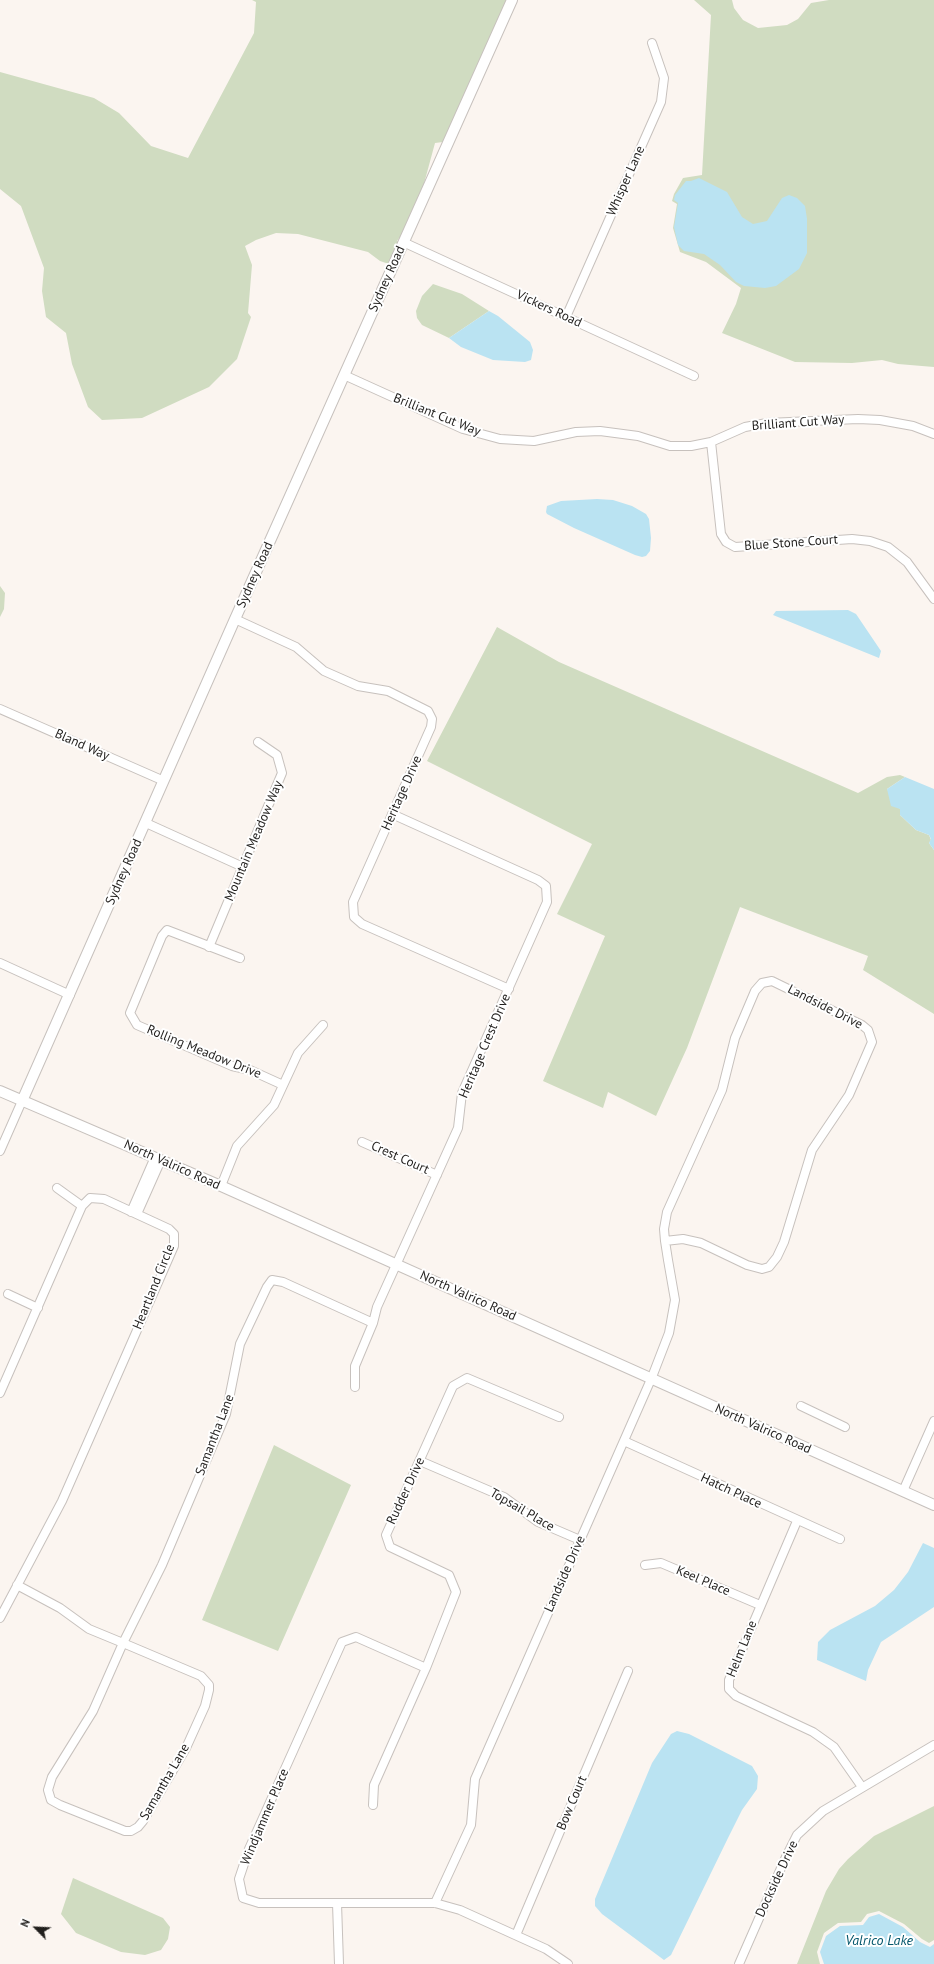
<!DOCTYPE html>
<html>
<head>
<meta charset="utf-8">
<style>
	body { margin:0 }
	#map { position:relative; width:934px; height:1964px; overflow:hidden; background:#fbf5f0; font-family:"PT Sans",sans-serif }
	canvas { display:block }
	.north { position:absolute; left:16px; top:1908px; width:40px; height:40px; -webkit-text-stroke:3px #fff; paint-order:stroke; rotate:294deg; font-size:11px; font-weight:700; line-height:16px; text-align:center; color:#211f1d }
	.north::after { content:''; display:block; margin:auto; width:14px; height:18px; background:#211f1d; clip-path:polygon(50% 0,100% 100%,50% 72%,0 100%) }
</style>
</head>
<body>
<div id="map">
<canvas width="934" height="1964"></canvas>
<div class="north">N</div>
</div>
<script>
const ctx = document.querySelector('canvas').getContext('2d');
ctx.lineJoin = 'round';
function fillPath(path, color) { ctx.fillStyle = color; ctx.fill(path, 'evenodd'); }
const shape = rows => new Path2D(rows.map(r => 'M' + r).join(''));
function stroke(path, color, width, dash) { ctx.strokeStyle = color; ctx.lineWidth = width; ctx.lineCap = dash ? 'butt' : 'round'; ctx.setLineDash(dash || []); ctx.stroke(path); }
function drawText(font, color, halo, rows, align = 'center') {
  ctx.font = font + ' "PT Sans",sans-serif'; ctx.lineWidth = 4; ctx.setLineDash([]); ctx.textBaseline = 'middle'; ctx.strokeStyle = halo; ctx.fillStyle = color; for (const [text, x, y, turn = 0] of rows) {
    ctx.save(); ctx.translate(x, y); ctx.rotate((+turn || 0) * Math.PI / 180); ctx.textAlign = isNaN(turn) ? turn : align; if (halo) ctx.strokeText(text, 0, 0); ctx.fillText(text, 0, 0); ctx.restore();
  }
}
fillPath(shape([
	[252,0,507,0,443,142,435,143,422,191,402,234,397,241,399,242,389,264,380,261,368,252,298,234,276,233,256,240,245,246,252,265,248,313,251,317,237,359,209,387,142,418,102,420,88,407,72,364,66,333,46,317,42,291,44,268,21,206,0,189,0,72,94,98,119,113,151,146,188,158,254,33,256,2],
	[694,0,732,0,734,8,743,20,758,28,787,25,798,19,811,3,829,0,934,0,934,367,898,364,882,360,852,363,795,362,722,333,736,304,741,288,706,262,680,252,673,228,677,204,672,201,674,194,683,178,702,175,711,15],
	[433,284,462,294,489,311,449,338,422,325,417,318,416,311,422,296],
	[0,586,5,593,4,609,0,617],
	[497,627,559,662,858,793,887,777,900,775,905,777,887,789,900,809,900,815,916,830,929,835,931,840,929,843,934,850,934,1014,863,970,868,956,740,907,687,1048,656,1116,608,1092,603,1108,543,1081,605,936,557,914,592,844,427,761],
	[274,1445,351,1485,278,1651,202,1620],
	[934,1806,934,1940,929,1943,922,1939,904,1924,879,1911,867,1914,861,1922,838,1923,824,1933,817,1952,820,1964,797,1964,826,1891,839,1869,848,1859,874,1836],
	[73,1878,163,1918,170,1927,168,1939,161,1950,145,1955,121,1952,76,1933,61,1914]
]), '#d0dcc1');
fillPath(shape([
	[699,178,727,192,742,217,753,224,767,221,782,198,789,195,797,198,805,206,807,219,807,253,799,269,776,286,765,288,744,286,736,282,720,265,704,254,684,251,678,245,674,227,678,203,674,200,675,195,686,181,691,181],
	[489,311,498,316,530,342,533,350,531,360,525,362,493,360,461,347,449,338],
	[597,499,613,500,632,506,646,514,649,519,651,538,650,551,646,556,642,557,635,555,574,528,547,514,546,512,547,506,561,501],
	[848,610,856,614,881,651,879,658,773,615,776,611],
	[905,777,934,789,934,850,929,843,931,839,929,835,916,830,900,815,900,809,891,806,887,789],
	[923,1543,934,1548,934,1607,881,1642,868,1670,866,1681,817,1660,818,1642,830,1630,875,1606,894,1590,908,1572],
	[677,1731,689,1734,752,1766,758,1776,757,1789,742,1810,728,1838,671,1955,664,1960,602,1914,595,1906,595,1899,652,1763,671,1734],
	[879,1914,903,1927,920,1942,930,1947,934,1944,934,1964,824,1964,820,1952,826,1936,840,1926,863,1925,869,1917]
]), '#bae3f2');
const minor = shape([
	[403,242,694,376],
	[566,317,661,102,664,78,652,43],
	[344,375,463,429,500,439,534,441,576,432,600,431,638,436,670,446,691,446,711,442,745,427,767,423,858,419,880,420,913,426,934,434],
	[711,442,721,534,726,542,735,547,852,539,870,541,888,547,907,562,934,599],
	[235,619,296,647,324,671,358,686,388,691,428,711,432,719,431,727,353,902,354,917,362,924,509,989],
	[0,709,164,781],
	[146,823,243,867],
	[209,947,282,773,277,755,258,742],
	[240,958,167,930,162,936,130,1013,137,1025,232,1066,250,1070,283,1085],
	[0,963,70,995],
	[362,1142,437,1175],
	[0,1151,22,1101],
	[221,1186,237,1146,274,1105,298,1053,323,1025],
	[57,1188,82,1206],
	[131,1212,155,1157],
	[137,1214,161,1160],
	[8,1294,38,1308],
	[355,1387,355,1366,373,1323,377,1307,458,1128,462,1093,547,902,546,886,538,880,392,814],
	[0,1393,82,1206,90,1198,104,1199,169,1229,174,1234,174,1246,62,1501,0,1618],
	[801,1406,845,1427],
	[624,1441,840,1539],
	[420,1461,504,1497,538,1522,580,1540],
	[903,1491,934,1421],
	[797,1521,729,1680,729,1689,736,1696,813,1732,834,1747,862,1787],
	[645,1565,661,1563,760,1605],
	[17,1585,60,1608,89,1629,123,1643,201,1676,209,1685,209,1690,205,1706,186,1748,143,1821,138,1827,131,1831,125,1831,60,1805,51,1800,48,1790,52,1777,93,1711,123,1643,162,1565,226,1414,240,1344,267,1287,272,1280,283,1282,373,1323],
	[426,1668,356,1637,342,1642,249,1849,239,1879,243,1898,259,1903,435,1903,460,1910,546,1949,568,1964],
	[373,1805,374,1785,426,1668,456,1592,449,1575,390,1547,386,1535,453,1386,467,1378,559,1417],
	[337,1903,339,1964],
	[435,1903,471,1825,475,1779,652,1377,669,1333,675,1300,668,1260,665,1241,664,1229,667,1212,722,1090,735,1038,755,991,762,983,772,981,862,1025,868,1030,872,1042,849,1095,812,1150,784,1242,777,1257,769,1267,762,1269,747,1265,701,1243,683,1239,665,1241],
	[516,1935,628,1671],
	[739,1964,785,1859,797,1835,823,1811,934,1745]
]);
const tertiary = shape([
	[0,1091,221,1186,934,1505],
	[22,1101,235,619,512,0]
]);
stroke(minor, '#c7c1bd', 10);
stroke(tertiary, '#c7c1bd', 12);
stroke(minor, '#fff', 8);
stroke(tertiary, '#fff', 10);
drawText('13px', '#211f1d', '#fff', [
	["Whisper Lane",626,181,-66],
	["Sydney Road",387,279,-66],
	["Vickers Road",549,309,25],
	["Brilliant Cut Way",437,415,22],
	["Brilliant Cut Way",798,423,-4],
	["Blue Stone Court",791,543,-4],
	["Sydney Road",255,575,-66],
	["Bland Way",82,745,24],
	["Heritage Drive",402,793,-66],
	["Mountain Meadow Way",254,841,-67],
	["Sydney Road",124,872,-66],
	["Landside Drive",825,1007,27],
	["Heritage Crest Drive",485,1046,-67],
	["Rolling Meadow Drive",204,1052,22],
	["Crest Court",400,1158,24],
	["North Valrico Road",172,1165,24],
	["Heartland Circle",154,1287,-68],
	["North Valrico Road",468,1296,24],
	["North Valrico Road",763,1429,24],
	["Samantha Lane",215,1435,-69],
	["Rudder Drive",406,1491,-65],
	["Hatch Place",731,1491,25],
	["Topsail Place",522,1510,30],
	["Landside Drive",565,1574,-66],
	["Keel Place",703,1581,23],
	["Helm Lane",742,1649,-68],
	["Samantha Lane",165,1782,-60],
	["Bow Court",572,1803,-67],
	["Windjammer Place",265,1817,-67],
	["Dockside Drive",777,1879,-65]
]);
drawText('italic 14px', '#04576c', '#fff', [
	["Valrico Lake",879,1941]
]);
</script>
</body>
</html>
